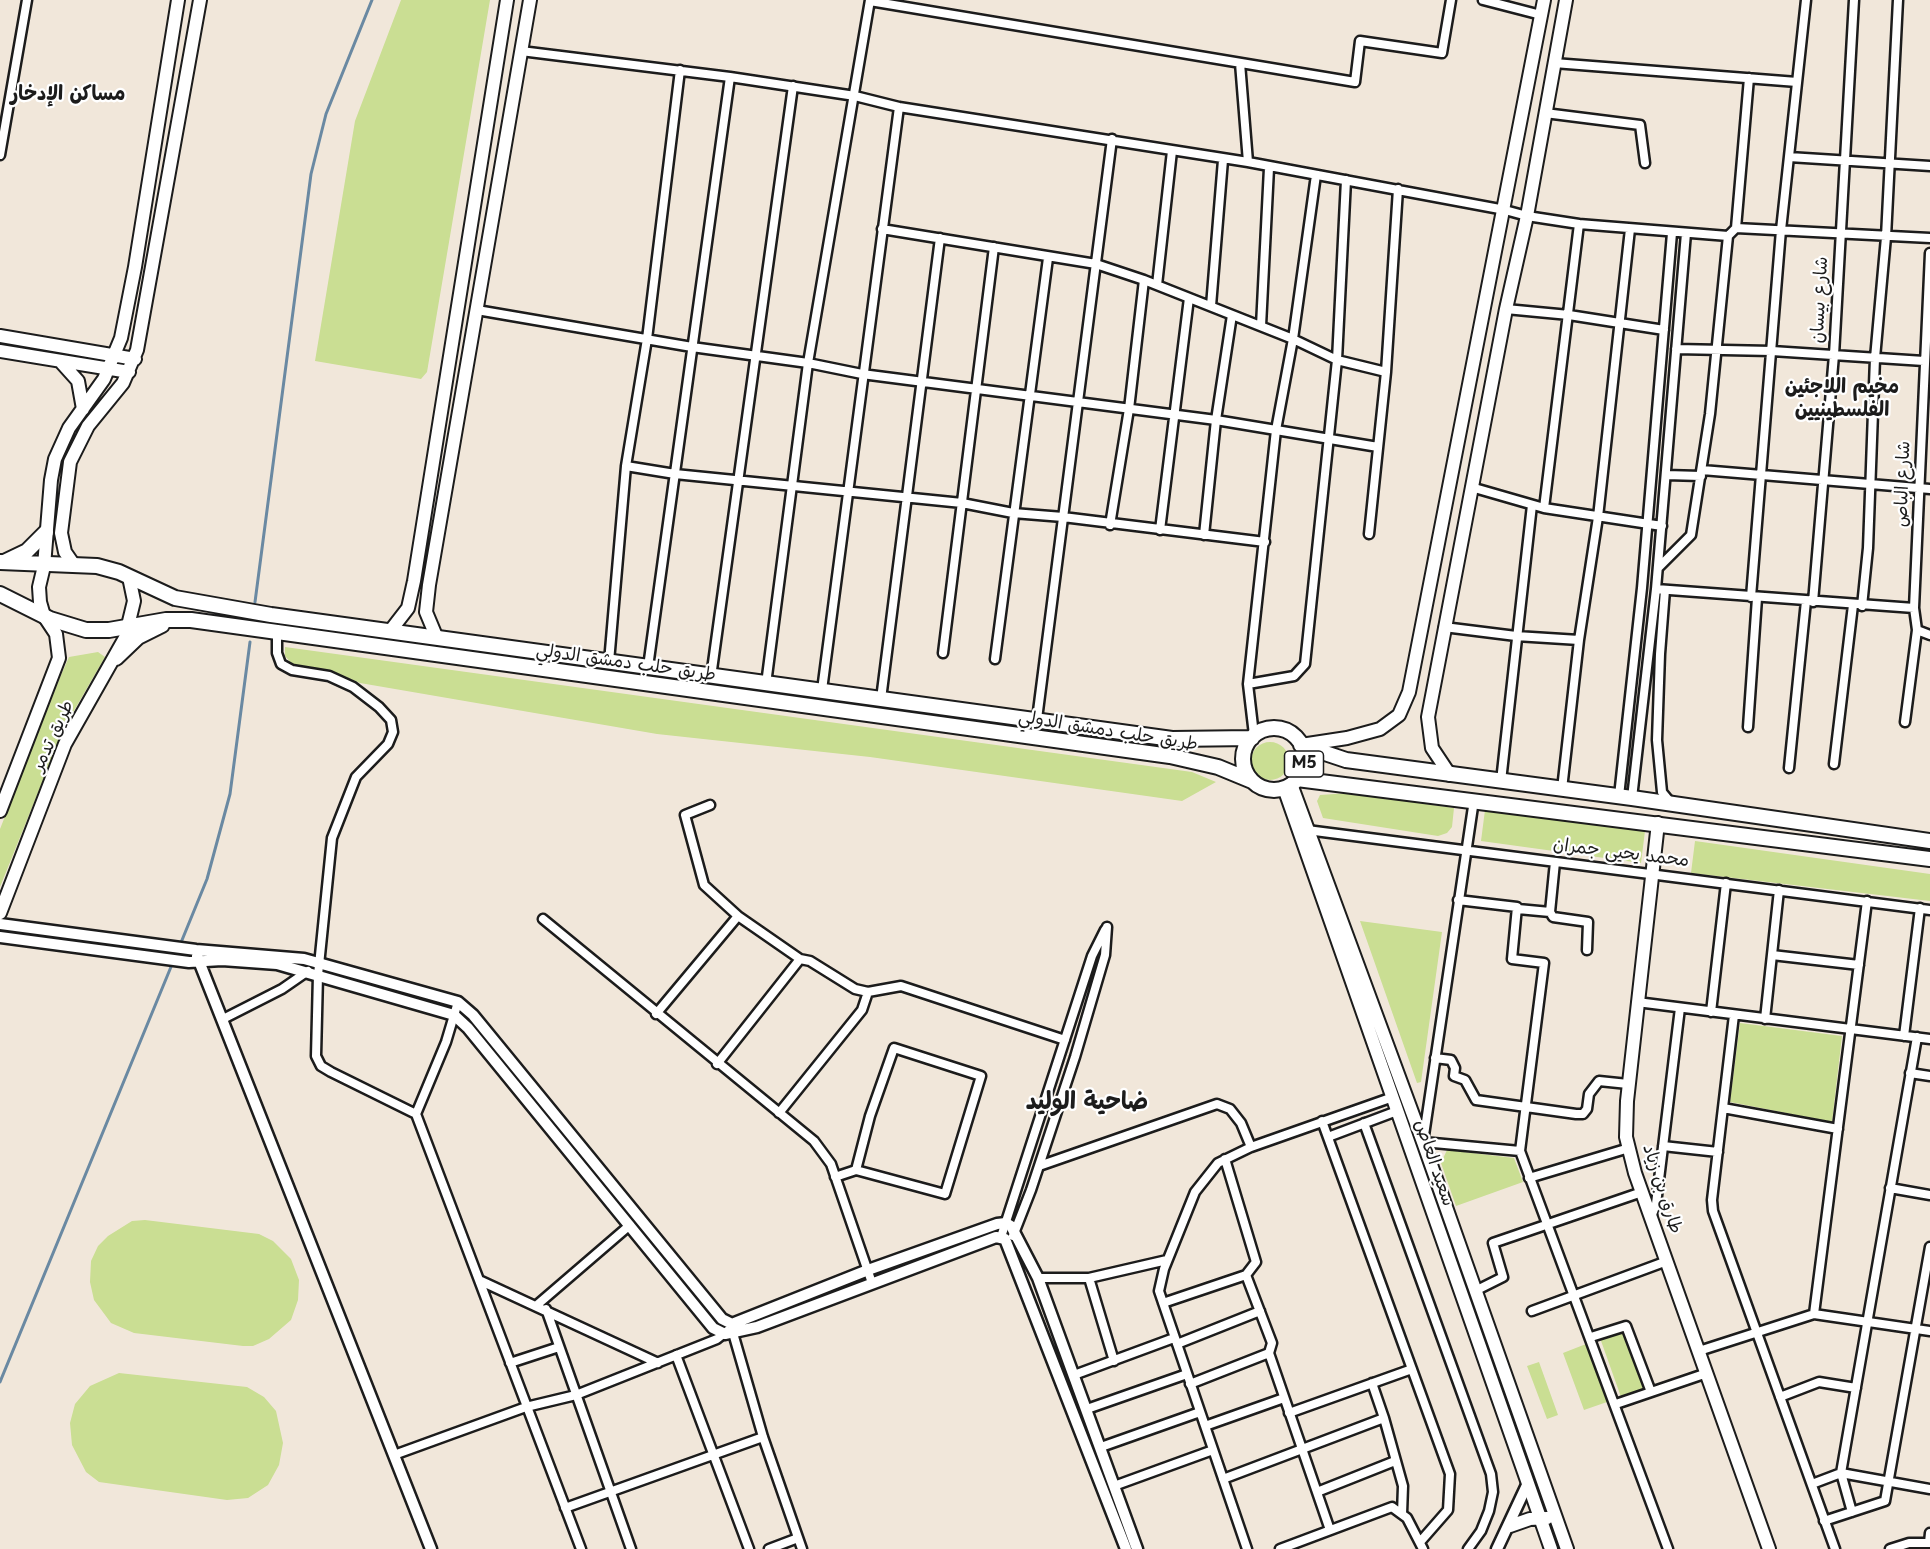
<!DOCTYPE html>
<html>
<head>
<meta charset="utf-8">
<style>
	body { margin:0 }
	canvas { display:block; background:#f1e7da }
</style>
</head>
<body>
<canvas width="1930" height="1549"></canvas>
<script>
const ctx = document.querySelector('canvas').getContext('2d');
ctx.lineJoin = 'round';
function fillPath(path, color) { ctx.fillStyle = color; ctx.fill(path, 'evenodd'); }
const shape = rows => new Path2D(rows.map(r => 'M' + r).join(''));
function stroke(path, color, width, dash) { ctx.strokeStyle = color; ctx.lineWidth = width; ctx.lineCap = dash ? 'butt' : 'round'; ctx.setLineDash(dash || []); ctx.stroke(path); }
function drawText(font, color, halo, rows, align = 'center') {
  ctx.font = font + ' "Playpen Sans","Playpen Sans Arabic",sans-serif'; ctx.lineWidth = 4.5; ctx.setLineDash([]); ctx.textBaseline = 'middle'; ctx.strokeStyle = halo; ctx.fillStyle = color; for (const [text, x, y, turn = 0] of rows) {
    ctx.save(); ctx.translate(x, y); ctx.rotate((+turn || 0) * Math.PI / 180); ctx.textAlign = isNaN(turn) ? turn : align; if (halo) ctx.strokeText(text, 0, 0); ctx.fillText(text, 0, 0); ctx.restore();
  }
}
fillPath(shape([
	[401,0,490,0,427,372,421,379,315,361,355,121],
	[285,647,1192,772,1216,782,1182,801,870,757,657,734,360,683,334,672,292,664,285,656],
	[98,652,105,657,64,728,0,887,0,829,61,675,69,657],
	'1251 761a19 19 0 1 1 38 0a19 19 0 1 1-38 0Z',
	[1349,793,1454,808,1452,827,1447,833,1438,836,1323,818,1317,801,1320,795],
	[1485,810,1645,831,1641,863,1481,841],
	[1695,841,1930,874,1930,901,1691,873],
	[1360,921,1442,932,1421,1082,1417,1083],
	[1740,1023,1842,1036,1832,1122,1730,1102],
	[1447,1150,1514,1158,1523,1182,1456,1206,1441,1163],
	[145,1220,259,1234,273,1241,291,1259,299,1280,298,1300,291,1320,269,1339,253,1346,243,1346,134,1333,111,1323,94,1300,90,1282,91,1261,98,1246,108,1236,132,1221],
	[1624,1330,1645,1389,1621,1397,1600,1338],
	[1586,1344,1607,1402,1584,1410,1563,1353],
	[1539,1362,1558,1415,1547,1419,1527,1366],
	[119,1373,247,1387,264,1397,276,1411,283,1443,279,1465,268,1485,248,1498,227,1500,99,1482,86,1472,72,1445,70,1423,75,1404,90,1386]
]), '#cade93');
stroke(shape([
	[255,602,311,174,326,114,372,0],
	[180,945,207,879,230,794,250,642],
	[0,1382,173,962]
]), '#6a89a2', 3);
const minor = shape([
	[1483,0,1541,15],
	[870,1,1355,82,1360,41,1442,53,1451,0],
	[521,51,730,77,855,96,899,107,1248,162,1505,210,1527,216,1579,224,1544,508],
	[1240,63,1248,162],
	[1554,63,1797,82],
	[1545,113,1640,125,1645,163],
	[0,155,27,0],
	[1789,157,1930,166],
	[1579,224,1728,236],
	[1736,228,1930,238],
	[882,229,1096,264,1144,280,1293,339,1337,360,1386,372],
	[1930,253,1914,608,1917,630,1930,635],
	[1157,285,1172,151],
	[1211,306,1223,160],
	[1506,309,1569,315,1664,330],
	[477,310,692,347,808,363,862,374,1216,420,1378,447],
	[1261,326,1269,168],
	[1676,349,1772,351,1924,361],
	[626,466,675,474,962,503,1013,513,1063,517,1265,542],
	[1702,470,1930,489],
	[1666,475,1701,476],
	[1471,487,1544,508,1662,526],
	[1110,525,1129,409,1144,280],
	[1160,530,1189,298],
	[1369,534,1386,372,1398,189],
	[1204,535,1216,420,1232,315],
	[1658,568,1691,535,1710,414,1728,236,1736,228,1749,78],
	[1656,589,1914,608],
	[1665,590,1660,654,1657,740,1662,792,1671,803],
	[1751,597,1781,230,1806,0],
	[1813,602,1834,355,1854,0],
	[1862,606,1868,548,1875,358,1886,237,1898,0],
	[1444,627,1516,636,1579,640],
	[277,633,277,653,281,664,292,670,329,676,353,687,379,707,391,720,393,732,388,744,356,777,332,838,318,975,316,1056,321,1066,331,1072,416,1114,581,1549],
	[943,653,994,247],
	[995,659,1048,258],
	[609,662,626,466,647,339,680,70],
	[648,667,730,77],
	[711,677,793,86],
	[766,684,808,363,870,0],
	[1248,684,1294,676,1305,664,1337,360,1346,180],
	[822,690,899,107],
	[881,699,940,238],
	[1037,719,1112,139],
	[1905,722,1917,630],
	[1748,727,1757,598],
	[1254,735,1248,684,1276,430,1293,339,1316,175],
	[1834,764,1853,605],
	[1789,768,1806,601],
	[1501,781,1532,505],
	[1562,789,1579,640,1598,517,1630,229],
	[1619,796,1642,588,1672,233],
	[1632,798,1656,589,1686,233],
	[1474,800,1423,1142,1520,1151],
	[710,805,685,815,704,885,738,916],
	[1307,830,1930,910],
	[1555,862,1550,912,1553,917,1588,922,1587,950],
	[1458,900,1517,907,1512,959,1544,963,1520,1151,1668,1549],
	[1518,909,1550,912],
	[543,919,814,1141,831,1164,872,1283],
	[1772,955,1859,965],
	[800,959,810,961,855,989,868,992,901,986,1065,1040],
	[1637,1002,1930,1039],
	[1711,1012,1726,883],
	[656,1014,738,916,800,959,717,1064],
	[1734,1015,1712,1200,1713,1211,1835,1549],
	[223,1019,282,989,308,971],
	[1765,1019,1779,890],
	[1904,1036,1920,908],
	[1435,1058,1451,1060,1455,1068,1454,1076,1465,1080,1476,1100,1576,1114,1583,1114,1587,1109,1589,1094,1599,1081,1628,1084],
	[1910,1073,1930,1076],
	[1723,1108,1838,1129],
	[779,1113,862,1010,868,992],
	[416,1114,446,1042,458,1002],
	[1322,1121,1450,1474,1448,1510,1420,1542],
	[1364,1123,1491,1474,1493,1492,1489,1511,1481,1531,1468,1549],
	[1328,1137,1397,1111],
	[1663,1146,1718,1152],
	[1225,1159,1256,1262,1246,1275,1272,1343,1269,1353,1330,1530],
	[1039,1166,1217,1104,1230,1109,1241,1123,1251,1147],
	[835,1177,856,1170,945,1194,981,1076,894,1048,870,1116,856,1170],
	[1529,1178,1629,1148],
	[1890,1188,1930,1195],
	[1651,1217,1656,1204,1680,1008],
	[1013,1236,1031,1190,1075,1057,1105,955,1107,927],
	[1001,1237,1092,956,1105,930],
	[1038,1278,1089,1278,1167,1260],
	[1089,1278,1114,1361],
	[481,1281,658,1363],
	[1475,1291,1503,1277,1493,1243,1642,1192],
	[1163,1303,1246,1275],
	[537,1305,630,1225],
	[546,1309,631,1549],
	[1532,1311,1667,1261],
	[1814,1314,1867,901],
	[733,1333,763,1437,802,1549],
	[1591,1337,1626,1326,1651,1392],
	[1177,1344,1260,1311],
	[1699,1351,1814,1314,1930,1331],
	[676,1355,749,1549],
	[510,1363,559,1347],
	[1074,1375,1174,1338],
	[1372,1383,1384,1418],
	[1190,1384,1269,1353],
	[1780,1397,1819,1382,1856,1388],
	[1616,1404,1707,1373],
	[1087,1409,1187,1374],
	[1289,1413,1412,1369],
	[1205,1426,1284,1398],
	[1101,1447,1200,1412],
	[394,1455,526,1407,576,1395,717,1339,727,1331],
	[1223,1479,1384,1418,1403,1486,1402,1514],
	[1812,1484,1841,1473,1917,1037],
	[1114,1486,1213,1450],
	[1317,1492,1395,1461],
	[565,1508,763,1437],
	[1852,1512,1841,1473,1930,1489],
	[1824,1521,1885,1501,1930,1247],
	[1929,1543,1930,1533],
	[769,1549,798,1538],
	[1247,1549,1159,1291,1164,1269,1195,1192,1218,1163,1251,1147,1393,1097],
	[1280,1549,1392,1507,1407,1518,1423,1549],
	[1890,1549,1909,1543,1930,1543]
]);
const tertiary = shape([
	[0,924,196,950,304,959,458,1002,473,1015,722,1319,732,1324,868,1270,997,1224,1006,1223,1011,1226,1038,1278,1137,1549],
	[0,937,189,962,222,960,277,964,454,1015,468,1028,713,1328,725,1334,757,1327,996,1237,1005,1239,1126,1549],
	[197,956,431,1549],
	[1497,1549,1527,1485]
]);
const secondary = shape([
	[0,336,135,359],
	[0,351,129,372],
	[60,361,78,381,83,409],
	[74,565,65,552,61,533,70,462,88,426,123,383,137,350,200,0],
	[44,566,51,480,55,459,69,428,104,379,121,338,135,267,178,0],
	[391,630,408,608,414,581,507,0],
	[436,636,426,612,429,585,530,0],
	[1301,745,1347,738,1380,729,1399,715,1409,692,1544,0],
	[1450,775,1432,748,1428,717,1506,309,1527,216,1566,0],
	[1291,784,1423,1142,1567,1549],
	[1284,788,1551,1549],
	[1658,823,1627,1101,1626,1137,1635,1173,1769,1549],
	[1510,1526,1530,1519,1547,1518]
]);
const primary = shape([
	[0,811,59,658,56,634,44,616,40,602,39,587,44,566],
	[0,913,65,744,125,638,134,601,129,577]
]);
const trunk = shape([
	[0,562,97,566,119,572,175,598,271,615,1172,739,1252,738],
	[4,562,27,551,46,532],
	[0,594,50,619,86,630,109,630,166,620,191,620,1170,756,1218,767,1252,781],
	[116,658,138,637,162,625],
	'1243 759a31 31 0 1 1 62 0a31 31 0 1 1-62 0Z',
	[1301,745,1346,760,1632,798,1930,841],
	[1297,779,1930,859]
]);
stroke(minor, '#1c1c1c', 13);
stroke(tertiary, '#1c1c1c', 15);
stroke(secondary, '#1c1c1c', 16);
stroke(primary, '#1c1c1c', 16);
stroke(trunk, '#1c1c1c', 18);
stroke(minor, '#fff', 8);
stroke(tertiary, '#fff', 10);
stroke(secondary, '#fff', 12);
stroke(primary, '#fff', 12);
stroke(trunk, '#fff', 14);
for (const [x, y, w] of [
	[1304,764,39]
]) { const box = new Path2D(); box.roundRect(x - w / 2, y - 13, w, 26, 4.5); ctx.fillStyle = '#fff'; ctx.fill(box); stroke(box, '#1c1c1c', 1.5); }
drawText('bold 16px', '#1c1c1c', null, [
	["M5",1304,764]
]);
drawText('18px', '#1c1c1c', '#fff', [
	["شارع بيسان",1820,300,-87],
	["شارع الباص",1903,484,-88],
	["طريق حلب دمشق الدولي",626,663,8],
	["طريق حلب دمشق الدولي",1108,731,9],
	["طريق تدمر",53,736,-65],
	["محمد يحيى جمران",1621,853,7],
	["سعيد العاص",1434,1163,71],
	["طارق بن زياد",1662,1189,72]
]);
drawText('bold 20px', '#1c1c1c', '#fff', [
	["مساكن الإدخار",68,94],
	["مخيم اللاجئين",1842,387],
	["الفلسطينيين",1842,410]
]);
drawText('bold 24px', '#1c1c1c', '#fff', [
	["ضاحية الوليد",1087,1102]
]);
</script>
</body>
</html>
